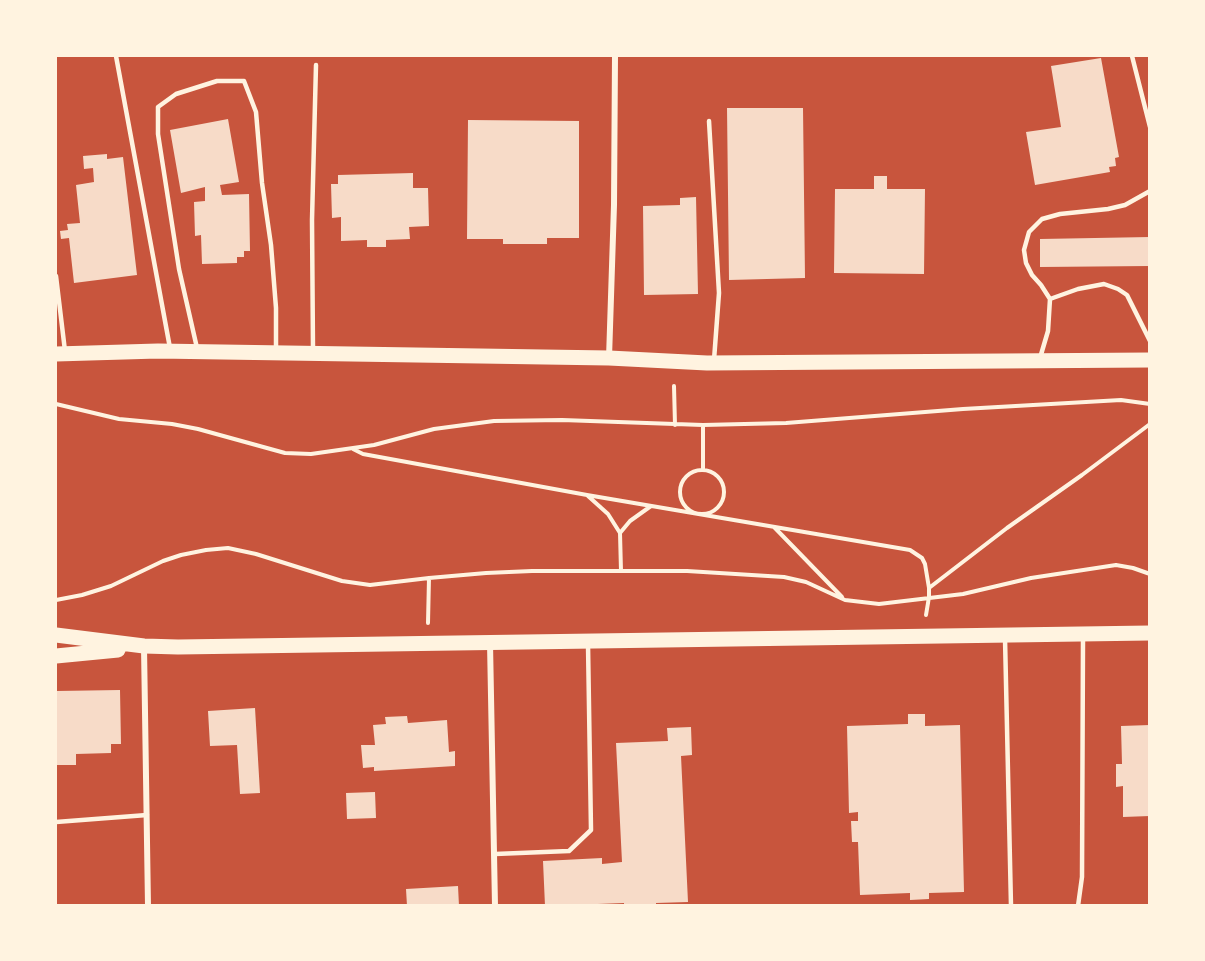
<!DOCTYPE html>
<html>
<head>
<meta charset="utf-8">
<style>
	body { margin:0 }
	#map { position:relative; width:1205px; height:961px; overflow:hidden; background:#c8553d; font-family:Cabin,sans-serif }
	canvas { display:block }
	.frame { position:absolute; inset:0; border:57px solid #fff3e0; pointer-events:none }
</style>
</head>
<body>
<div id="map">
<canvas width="1205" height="961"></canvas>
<div class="frame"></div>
</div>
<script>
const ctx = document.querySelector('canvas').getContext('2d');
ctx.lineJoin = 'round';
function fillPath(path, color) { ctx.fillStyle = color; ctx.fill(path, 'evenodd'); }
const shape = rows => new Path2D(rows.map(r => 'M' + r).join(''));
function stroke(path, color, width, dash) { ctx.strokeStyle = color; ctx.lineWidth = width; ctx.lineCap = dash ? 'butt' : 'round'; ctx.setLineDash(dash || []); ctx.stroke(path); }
fillPath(shape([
	[1101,58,1119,157,1115,158,1116,166,1109,167,1110,172,1035,185,1026,132,1061,127,1051,66],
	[727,108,803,108,805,278,729,280],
	[228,119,239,182,220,185,222,195,249,194,250,251,244,251,244,257,237,257,237,263,202,264,201,235,195,236,194,202,205,201,205,187,181,193,170,130],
	[468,120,579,121,579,238,547,238,547,244,503,244,503,239,467,239],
	[107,154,107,159,123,157,137,275,74,283,69,238,61,239,60,231,68,230,67,224,80,223,76,185,94,182,93,168,84,169,83,156],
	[413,173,413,188,428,188,429,226,409,227,410,239,386,240,386,247,367,247,367,240,341,241,341,217,332,218,331,184,338,184,338,175],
	[874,176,887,176,887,189,925,189,924,274,834,273,835,189,874,189],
	[696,197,698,294,644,295,643,206,680,205,680,198],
	[1150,237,1150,266,1040,267,1040,239],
	[120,690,121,744,111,744,111,753,76,754,76,765,56,765,56,691],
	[255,708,260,793,240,794,237,745,210,746,208,711],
	[908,714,925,714,925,726,960,725,964,892,929,893,929,899,910,900,910,893,860,895,858,842,852,842,851,821,858,821,858,812,849,813,847,726,908,724],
	[407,716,408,723,447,720,449,752,455,751,455,766,374,771,374,767,363,768,361,745,375,745,373,725,386,724,385,717],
	[1150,725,1150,816,1123,817,1123,786,1116,787,1116,764,1122,764,1121,726],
	[691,727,692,755,681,756,688,902,656,903,656,906,624,906,624,903,545,906,543,861,602,858,602,864,622,862,616,743,668,741,667,728],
	[375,792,376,818,347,819,346,793],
	[458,886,459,906,407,906,406,889]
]), '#f7dbc8');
stroke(shape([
	[674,386,675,425],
	[56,404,119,419,172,424,198,429,285,453,311,454,374,445,434,429,494,421,562,420,703,425,786,423,963,409,1121,400,1150,404],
	[703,425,703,470],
	[353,449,363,454,587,495,910,550,922,558,925,564,929,588],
	'680 492a22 22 0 1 1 44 0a22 22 0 1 1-44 0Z',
	[588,496,608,514,620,533,630,521,651,506],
	[774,527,842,597],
	[620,533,621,571],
	[56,600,82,595,111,586,163,561,181,555,206,550,228,548,256,554,342,581,370,585,429,578,486,573,532,571,687,571,784,577,806,582,845,600,879,604,963,594,1031,578,1116,565,1133,568,1150,574],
	[926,615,929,597,929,588,1007,528,1082,475,1150,424],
	[428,623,429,578]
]), '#fff3e0', 4);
stroke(shape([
	[116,56,170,348],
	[1132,56,1150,127],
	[709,121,719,293,714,360],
	[56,276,65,351],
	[1050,299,1078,289,1104,284,1118,289,1127,295,1150,341],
	[197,348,179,269,158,134,158,107,176,94,217,81,244,81,256,112,262,183,271,245,276,308,276,350],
	[313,351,312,220,316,65],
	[1040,358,1048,331,1050,299,1041,285,1032,275,1026,263,1024,250,1029,232,1042,219,1060,214,1108,209,1125,205,1150,191],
	[1005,638,1011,906],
	[56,822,147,815],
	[495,854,569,851,591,830,588,644],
	[1078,906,1082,877,1083,637]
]), '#fff3e0', 4.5);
stroke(shape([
	[609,358,614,205,615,56],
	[490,643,495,906],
	[144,647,148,906]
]), '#fff3e0', 6);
stroke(shape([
	[56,354,158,351,609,358,707,363,1150,360],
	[56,635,144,646,178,647,1150,633],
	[56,656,118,650]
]), '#fff3e0', 15);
</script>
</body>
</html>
